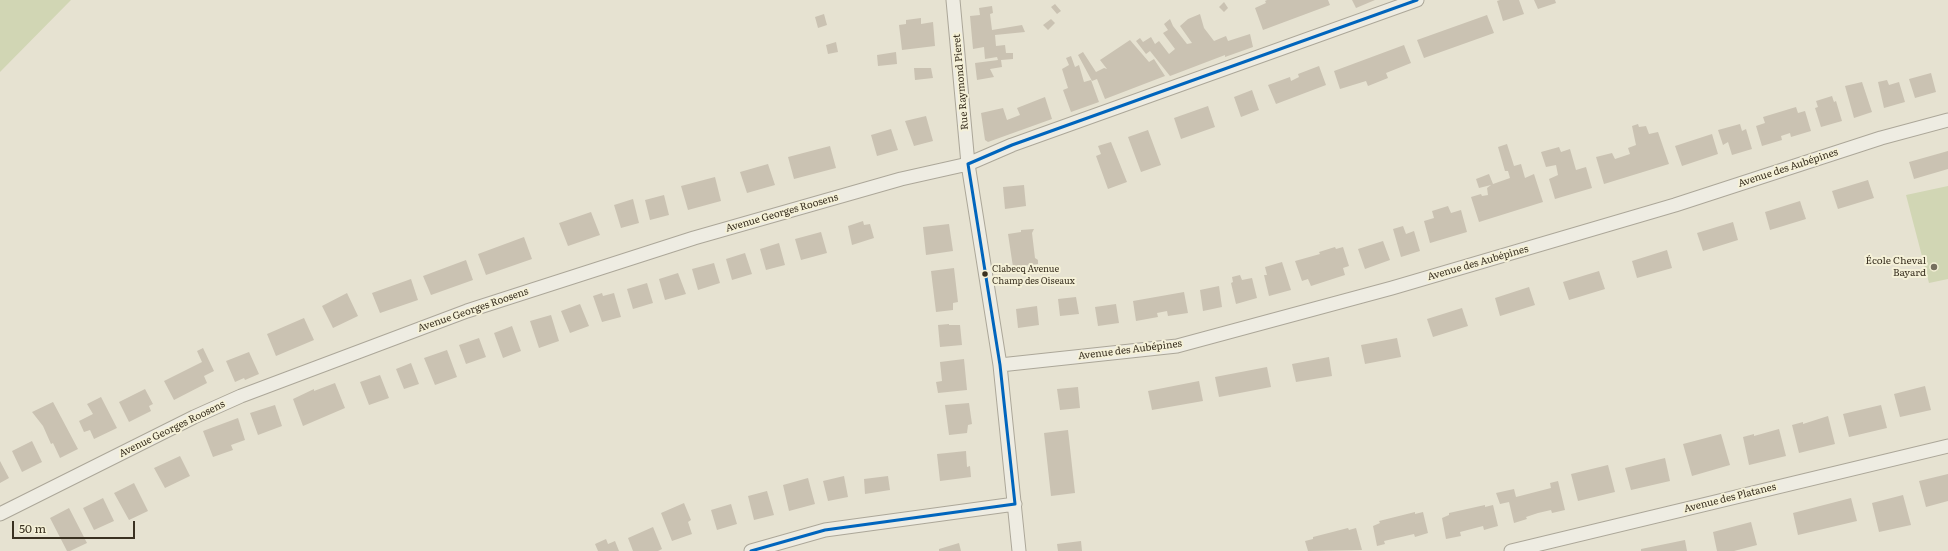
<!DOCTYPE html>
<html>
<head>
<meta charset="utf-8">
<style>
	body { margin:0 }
	#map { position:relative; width:1948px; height:551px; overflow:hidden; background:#e6e2d1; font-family:Literata,serif }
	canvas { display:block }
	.scale { position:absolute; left:12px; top:521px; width:123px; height:18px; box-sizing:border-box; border:2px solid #3a3121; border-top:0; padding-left:5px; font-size:12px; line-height:14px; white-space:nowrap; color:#3a3121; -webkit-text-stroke:3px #f5f1d8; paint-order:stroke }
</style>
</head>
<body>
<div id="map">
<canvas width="1948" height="551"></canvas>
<div class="scale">50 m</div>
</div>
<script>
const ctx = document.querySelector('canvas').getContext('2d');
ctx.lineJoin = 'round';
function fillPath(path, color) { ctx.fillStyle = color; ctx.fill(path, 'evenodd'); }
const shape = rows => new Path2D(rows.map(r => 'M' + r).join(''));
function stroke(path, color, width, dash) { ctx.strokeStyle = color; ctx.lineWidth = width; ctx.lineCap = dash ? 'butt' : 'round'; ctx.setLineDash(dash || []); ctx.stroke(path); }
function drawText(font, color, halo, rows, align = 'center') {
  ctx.font = font + ' Literata,serif'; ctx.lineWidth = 4; ctx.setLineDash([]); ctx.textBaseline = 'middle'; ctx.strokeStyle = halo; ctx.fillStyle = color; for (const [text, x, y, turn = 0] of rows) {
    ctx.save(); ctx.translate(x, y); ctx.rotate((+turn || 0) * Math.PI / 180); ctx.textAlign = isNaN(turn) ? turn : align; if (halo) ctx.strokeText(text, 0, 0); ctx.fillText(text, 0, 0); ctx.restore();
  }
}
fillPath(shape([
	[0,0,71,0,0,72],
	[1948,186,1948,279,1929,283,1906,195]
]), '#d1d6b4');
fillPath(shape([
	[1328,0,1330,5,1263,30,1255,8,1266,3,1265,1,1267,0],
	[1352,0,1375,0,1356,8],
	[1500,0,1519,0,1524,14,1503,21,1497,1],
	[1534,0,1555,0,1556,3,1538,9],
	[1224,2,1228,8,1224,12,1219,7],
	[1055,4,1061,11,1057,14,1051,7],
	[992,6,993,13,990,14,992,30,1022,25,1025,32,995,35,996,46,1005,45,1006,53,1013,53,1013,59,1001,60,1002,67,990,69,994,77,977,80,975,63,998,60,997,57,985,59,984,47,973,49,970,16,980,15,979,8],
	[824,14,827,25,818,28,815,17],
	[1200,14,1204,28,1214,41,1226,36,1228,41,1250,34,1253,47,1225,57,1225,55,1170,76,1150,51,1146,54,1136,41,1140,38,1143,42,1151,37,1155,44,1159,41,1169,54,1175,49,1163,33,1168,30,1164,24,1170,19,1173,26,1187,44,1192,43,1180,26,1188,19],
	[1487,15,1494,33,1424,58,1417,40],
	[921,18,921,24,933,22,935,46,902,50,899,25,906,24,906,20],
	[1051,19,1055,23,1048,30,1043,25],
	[1130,40,1149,62,1154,59,1165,76,1105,99,1097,79,1092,81,1078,55,1083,52,1096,72,1104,68,1107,69,1100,60],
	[836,42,838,52,828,54,826,45],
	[1404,45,1411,63,1386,73,1388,78,1368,86,1366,81,1340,89,1334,71],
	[896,52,897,64,878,66,877,55],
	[1071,56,1075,67,1079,65,1084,82,1091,80,1099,102,1071,112,1063,90,1068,88,1062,69,1069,65,1066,58],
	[1319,66,1326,85,1276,104,1268,85,1290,77,1291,81,1299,77,1298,74],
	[914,68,931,68,933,78,915,80],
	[1931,73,1936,92,1915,98,1909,79],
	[1887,80,1889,85,1899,82,1905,102,1884,108,1878,82],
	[1862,82,1872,112,1854,118,1845,86],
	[1252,90,1259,110,1241,117,1234,97],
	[1832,96,1834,102,1836,101,1842,121,1821,127,1815,108,1818,107,1816,101],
	[1045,97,1052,119,988,142,985,140,981,113,1003,108,1007,120,1020,115,1017,108],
	[1208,106,1215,127,1181,139,1174,118],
	[1796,107,1798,113,1805,111,1811,131,1791,137,1790,133,1781,136,1782,140,1762,146,1756,126,1765,123,1763,117],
	[926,116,933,141,914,146,905,121],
	[1638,124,1639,127,1646,126,1649,134,1658,132,1669,164,1604,184,1596,157,1612,153,1615,159,1630,154,1628,148,1636,145,1632,126],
	[1740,124,1742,131,1746,129,1752,149,1732,155,1728,142,1723,145,1718,130],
	[891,129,898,150,877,156,871,135],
	[1148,130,1161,165,1141,172,1128,137],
	[1712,134,1718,154,1682,166,1675,146],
	[1111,142,1127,182,1108,189,1096,156,1101,154,1098,146],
	[1507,144,1514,166,1521,164,1525,178,1534,174,1543,202,1479,222,1471,197,1481,194,1482,196,1488,195,1487,188,1491,185,1479,188,1476,179,1489,174,1493,184,1510,178,1508,171,1505,171,1498,147],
	[830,146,836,168,794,179,788,157],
	[1559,147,1561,152,1570,149,1576,170,1586,167,1592,188,1555,199,1549,179,1558,175,1556,165,1546,167,1541,152],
	[1948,151,1948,169,1914,179,1909,162],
	[768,164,775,185,747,193,740,172],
	[715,177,721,201,688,210,681,186],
	[1868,180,1874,198,1838,209,1832,191],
	[1024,185,1026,206,1005,209,1003,187],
	[664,195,669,215,650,220,645,200],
	[633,199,639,223,621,228,614,205],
	[1800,201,1806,219,1770,230,1765,212],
	[1448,206,1451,213,1461,210,1467,232,1430,243,1424,221,1434,218,1432,211],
	[591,212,600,235,568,246,559,223],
	[863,221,864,225,870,224,874,238,852,245,848,226],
	[1733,222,1738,240,1703,251,1697,233],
	[949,224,953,251,926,255,923,227],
	[1403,226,1406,234,1414,231,1420,251,1401,257,1393,229],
	[1034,229,1032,233,1035,258,1038,260,1038,264,1013,267,1008,234,1021,232,1021,230],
	[821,232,827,253,801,260,795,239],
	[524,237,532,259,486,275,478,254],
	[1383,241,1390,260,1365,269,1358,249],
	[779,243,785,265,766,270,760,249],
	[1335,247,1336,249,1343,247,1349,266,1343,268,1345,275,1311,286,1308,279,1302,281,1295,261,1320,254,1319,252],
	[1667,250,1672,268,1637,278,1632,261],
	[745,253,752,274,732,280,726,259],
	[466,260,473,280,431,295,423,276],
	[1282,262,1291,290,1269,296,1264,275,1267,275,1265,267],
	[714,263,720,283,698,290,692,269],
	[954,268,958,302,953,303,953,310,936,312,931,271],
	[1599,271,1605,289,1569,300,1563,282],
	[678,273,686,294,665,300,659,279],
	[1240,275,1242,280,1252,278,1257,298,1236,304,1231,283,1233,282,1232,277],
	[411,279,418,300,380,313,372,293],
	[647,283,653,303,633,309,627,289],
	[1219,286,1222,307,1203,311,1200,290],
	[1529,287,1535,305,1500,316,1495,298],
	[1184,292,1188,313,1168,316,1167,311,1157,313,1158,317,1136,321,1133,301],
	[347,293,358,316,333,328,322,306],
	[602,293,603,296,614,293,621,317,602,322,593,296],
	[1076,297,1079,314,1060,316,1058,299],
	[580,304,589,326,570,333,561,311],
	[1116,304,1119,323,1098,326,1095,307],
	[1037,306,1039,325,1018,328,1016,309],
	[1462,308,1468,326,1433,337,1427,319],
	[551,315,559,341,539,348,530,321],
	[304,318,314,340,276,356,267,334],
	[949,324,949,325,960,325,962,345,940,347,938,325],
	[512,326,521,351,503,358,494,333],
	[479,338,486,357,466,364,459,345],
	[1397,338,1401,357,1365,364,1361,345],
	[203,348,214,371,204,376,207,383,174,400,164,381,202,362,197,351],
	[447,350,457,377,435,385,424,358],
	[249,352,259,374,245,380,244,378,235,382,226,361],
	[1329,357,1332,376,1296,382,1292,364],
	[964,359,967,390,938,393,936,382,942,381,940,362],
	[411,363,419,384,404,389,396,369],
	[1267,367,1271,387,1219,397,1215,377],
	[380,375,389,398,369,405,360,382],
	[1199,381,1203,401,1152,410,1148,391],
	[335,383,345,408,303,426,293,399,314,389,314,391],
	[1925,386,1931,410,1900,417,1894,394],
	[1078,387,1080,408,1060,410,1057,389],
	[145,389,153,404,149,406,151,411,129,422,119,402],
	[101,397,117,428,94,439,90,430,84,432,79,421,93,414,87,404],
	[53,402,78,449,60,458,53,443,51,444,43,426,32,412],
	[969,403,972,424,968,425,967,433,949,435,945,405],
	[275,405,282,426,258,435,250,413],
	[1881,405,1887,428,1849,437,1843,414],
	[1828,416,1835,444,1799,453,1792,425,1803,422,1803,424],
	[238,418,245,440,231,445,233,450,213,457,203,431],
	[1779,429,1786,456,1749,465,1743,437,1754,434,1754,436],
	[1068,430,1075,493,1051,496,1044,433],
	[1721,434,1730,465,1692,476,1683,444],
	[32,441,42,462,22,472,12,451],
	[966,451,967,467,970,466,971,477,940,481,937,454],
	[180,456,190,476,165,488,154,468],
	[1665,458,1670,481,1631,490,1625,468],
	[0,461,9,478,0,483],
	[1608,465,1615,492,1578,501,1571,474],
	[1948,474,1948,501,1926,507,1919,481],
	[844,476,848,497,828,501,823,481],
	[888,476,890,490,865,494,864,479],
	[808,478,815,504,789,511,783,485],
	[1558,481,1565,510,1552,513,1551,510,1538,513,1526,517,1527,519,1514,523,1509,502,1500,504,1496,493,1514,489,1516,497,1551,488,1550,483],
	[134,483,148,511,129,520,114,493],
	[767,491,774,515,754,520,748,496],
	[1903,495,1911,525,1879,532,1872,503],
	[103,498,114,521,94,530,83,508],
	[1851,498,1857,521,1798,535,1793,513],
	[684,503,691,520,688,522,692,534,672,541,661,513],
	[731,504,737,524,717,530,711,510],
	[1485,505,1485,507,1493,505,1498,526,1484,530,1483,526,1460,532,1461,536,1446,539,1442,518,1449,515,1449,513],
	[69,508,87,543,70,551,67,551,50,518],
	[1415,512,1415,514,1423,512,1428,533,1415,537,1414,534,1384,541,1385,544,1377,546,1373,526,1380,523,1379,521],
	[1751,522,1757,545,1734,551,1717,551,1713,532],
	[653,527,662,549,658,551,633,551,628,538],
	[1348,528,1349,530,1356,528,1362,550,1308,551,1305,541,1313,539,1313,537],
	[606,539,608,544,615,541,619,551,598,551,595,544],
	[1685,540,1687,551,1641,551,1641,549],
	[1081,541,1082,551,1058,551,1057,544],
	[959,543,961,551,939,551,939,549]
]), '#cac2b2');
const street = shape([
	[953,0,968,164,1000,365,1019,551],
	[1000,365,1177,346,1392,288,1675,205,1881,138,1948,120],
	[0,514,194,417,241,396,467,311,694,238,901,179,968,164,1012,145,1417,0],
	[751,551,825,530,1015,504],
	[1511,551,1948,446]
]);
stroke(street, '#aca799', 15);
stroke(street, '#eeece2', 13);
stroke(shape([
	[968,164,1012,145,1417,0],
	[968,164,1000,365,1015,504],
	[751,551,825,530,1015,504]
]), '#0065bd', 3);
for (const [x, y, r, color] of [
	[1934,267,4,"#766f5f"],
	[985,274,3.5,"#3a3121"]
]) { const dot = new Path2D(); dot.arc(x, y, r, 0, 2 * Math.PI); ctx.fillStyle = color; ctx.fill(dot); stroke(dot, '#f5f1d8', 1.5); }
drawText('9px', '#3a3121', '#f5f1d8', [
	["Clabecq Avenue",992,269],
	["Champ des Oiseaux",992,281]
], 'left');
drawText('10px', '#3a3121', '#f5f1d8', [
	["Rue Raymond Pieret",961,82,-95],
	["Avenue des Aubépines",1788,168,-18],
	["Avenue Georges Roosens",782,213,-16],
	["Avenue des Aubépines",1478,263,-16],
	["Avenue Georges Roosens",473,310,-19],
	["Avenue des Aubépines",1130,350,-7],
	["Avenue Georges Roosens",172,429,-26],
	["Avenue des Platanes",1730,498,-14]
]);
drawText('10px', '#3a3121', '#f5f1d8', [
	["École Cheval",1926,261],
	["Bayard",1926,273]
], 'right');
</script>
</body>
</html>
